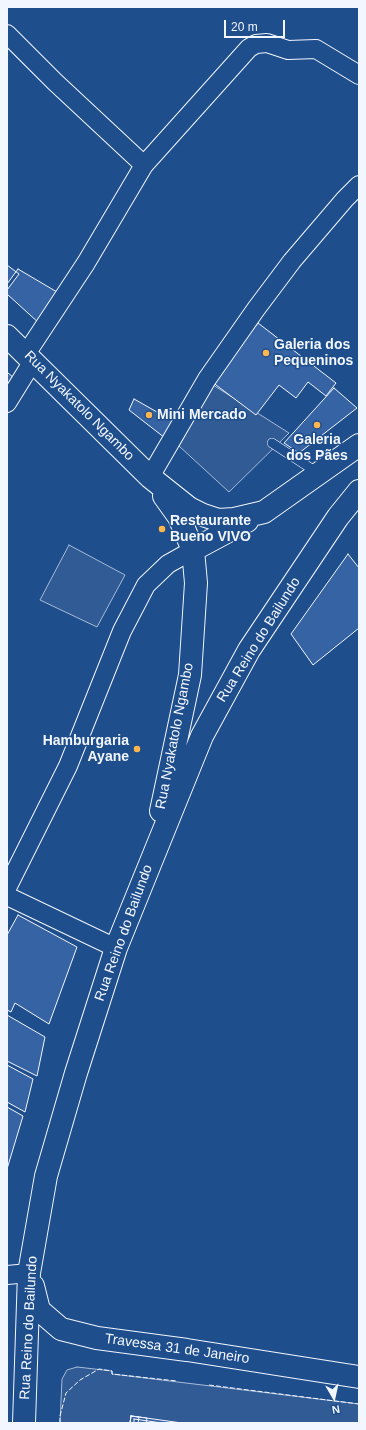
<!DOCTYPE html>
<html>
<head>
<meta charset="utf-8">
<style>
	body { margin:0 }
	#map { position:relative; width:366px; height:1430px; overflow:hidden; background:#1f4e8c; font-family:Arial,sans-serif }
	canvas { display:block }
	.frame { position:absolute; inset:0; border:8px solid #f2f6ff; pointer-events:none }
	.north { position:absolute; left:314px; top:1378px; width:40px; height:40px; -webkit-text-stroke:3px #1f4e8c; paint-order:stroke; rotate:171deg; font-size:11px; font-weight:700; line-height:16px; text-align:center; color:#f2f6ff }
	.north::after { content:''; display:block; margin:auto; width:14px; height:18px; background:#f2f6ff; clip-path:polygon(50% 0,100% 100%,50% 72%,0 100%) }
	.scale { position:absolute; left:224px; top:20px; width:61px; height:18px; box-sizing:border-box; border:2px solid #f2f6ff; border-top:0; padding-left:5px; font-size:12px; line-height:14px; white-space:nowrap; color:#f2f6ff; -webkit-text-stroke:3px #1f4e8c; paint-order:stroke }
</style>
</head>
<body>
<div id="map">
<canvas width="366" height="1430"></canvas>
<div class="frame"></div>
<div class="north">N</div>
<div class="scale">20 m</div>
</div>
<script>
const ctx = document.querySelector('canvas').getContext('2d');
ctx.lineJoin = 'round';
function fillPath(path, color) { ctx.fillStyle = color; ctx.fill(path, 'evenodd'); }
const shape = rows => new Path2D(rows.map(r => 'M' + r).join(''));
function stroke(path, color, width, dash) { ctx.strokeStyle = color; ctx.lineWidth = width; ctx.lineCap = dash ? 'butt' : 'round'; ctx.setLineDash(dash || []); ctx.stroke(path); }
function drawText(font, color, halo, rows, align = 'center') {
  ctx.font = font + ' Arial,sans-serif'; ctx.lineWidth = 3; ctx.setLineDash([]); ctx.textBaseline = 'middle'; ctx.strokeStyle = halo; ctx.fillStyle = color; for (const [text, x, y, turn = 0] of rows) {
    ctx.save(); ctx.translate(x, y); ctx.rotate((+turn || 0) * Math.PI / 180); ctx.textAlign = isNaN(turn) ? turn : align; if (halo) ctx.strokeText(text, 0, 0); ctx.fillText(text, 0, 0); ctx.restore();
  }
}
const built = shape([
	[213,385,289,433,229,492,179,446,213,385],
	[69,545,125,575,97,627,40,600,69,545],
	[77,1367,112,1371,112,1374,359,1404,359,1423,60,1423,62,1379,67,1370,77,1367]
]);
fillPath(built, '#305b95');
stroke(built, '#a8bbd7', 1);
const building = shape([
	[7,265,19,274,7,290,7,265],
	[18,269,57,292,40,324,7,294,7,284,18,269],
	[258,323,336,383,326,396,308,382,296,398,279,385,256,415,212,382,258,323],
	[7,372,15,379,7,389,7,372],
	[334,388,357,408,299,453,284,443,334,388],
	[134,399,173,421,165,438,129,410,134,399],
	[348,554,359,568,359,628,313,665,291,634,348,554],
	[18,915,77,947,49,1024,15,1003,11,1012,7,1010,7,935,18,915],
	[7,1015,45,1037,37,1076,7,1061,7,1015],
	[7,1065,33,1079,25,1112,7,1102,7,1065],
	[7,1107,23,1116,7,1169,7,1107],
	[131,1416,139,1417,138,1423,130,1423,131,1416],
	[131,1416,147,1418,146,1423,130,1423,131,1416],
	[131,1416,139,1417,182,1423,130,1423,131,1416],
	[134,1419,162,1423,134,1423,134,1419]
]);
fillPath(building, '#3563a3');
stroke(building, '#f2f6ff', 1);
const lane = shape([
	[272,443,318,473]
]);
const street = shape([
	[7,34,55,82,144,165],
	[26,354,86,263,144,165,249,48,256,44,267,43,288,50,316,49,359,75],
	[7,403,33,361],
	[150,477,207,379,256,309,292,261,345,199,359,185],
	[7,888,68,766,122,631,146,585,168,564,193,550],
	[7,896,116,948],
	[7,1275,29,1273]
]);
const secondary = shape([
	[7,336,150,477,189,508,203,515,218,520,234,519,264,512,359,445],
	[193,550,247,521],
	[161,811,190,675,196,583,193,550,179,517,164,496],
	[33,1286,39,1310,61,1329,97,1338,187,1350,359,1377],
	[24,1423,29,1273,46,1176,76,1073,116,948,202,736,249,650,338,517,359,491]
]);
stroke(lane, '#f2f6ff', 10);
stroke(street, '#f2f6ff', 20);
stroke(secondary, '#f2f6ff', 24);
stroke(lane, '#1f4e8c', 9);
stroke(street, '#1f4e8c', 18);
stroke(secondary, '#1f4e8c', 22);
stroke(shape([
	[209,1385,359,1404],
	[60,1423,60,1416,66,1393,80,1380,99,1369,112,1371,112,1374,177,1381]
]), '#f2f6ff', 1, [5, 2]);
for (const [x, y, r, color] of [
	[266,353,4,"#ffb74d"],
	[149,415,4,"#ffb74d"],
	[317,425,4,"#ffb74d"],
	[162,529,4,"#ffb74d"],
	[137,749,4,"#ffb74d"]
]) { const dot = new Path2D(); dot.arc(x, y, r, 0, 2 * Math.PI); ctx.fillStyle = color; ctx.fill(dot); stroke(dot, '#1f4e8c', 1.5); }
drawText('bold 14px', '#f2f6ff', '#1f4e8c', [
	["Galeria dos",274,345],
	["Pequeninos",274,361],
	["Mini Mercado",157,415],
	["Galeria",317,440,"center"],
	["dos Pães",317,456,"center"],
	["Restaurante",170,521],
	["Bueno VIVO",170,537],
	["Hamburgaria",129,741,"right"],
	["Ayane",129,757,"right"]
], 'left');
drawText('14px', '#f2f6ff', '#1f4e8c', [
	["Rua Nyakatolo Ngambo",79,406,45],
	["Rua Reino do Bailundo",259,640,-58],
	["Rua Nyakatolo Ngambo",175,736,-79],
	["Rua Reino do Bailundo",124,933,-70],
	["Rua Reino do Bailundo",29,1328,-87],
	["Travessa 31 de Janeiro",177,1349,8]
]);
</script>
</body>
</html>
